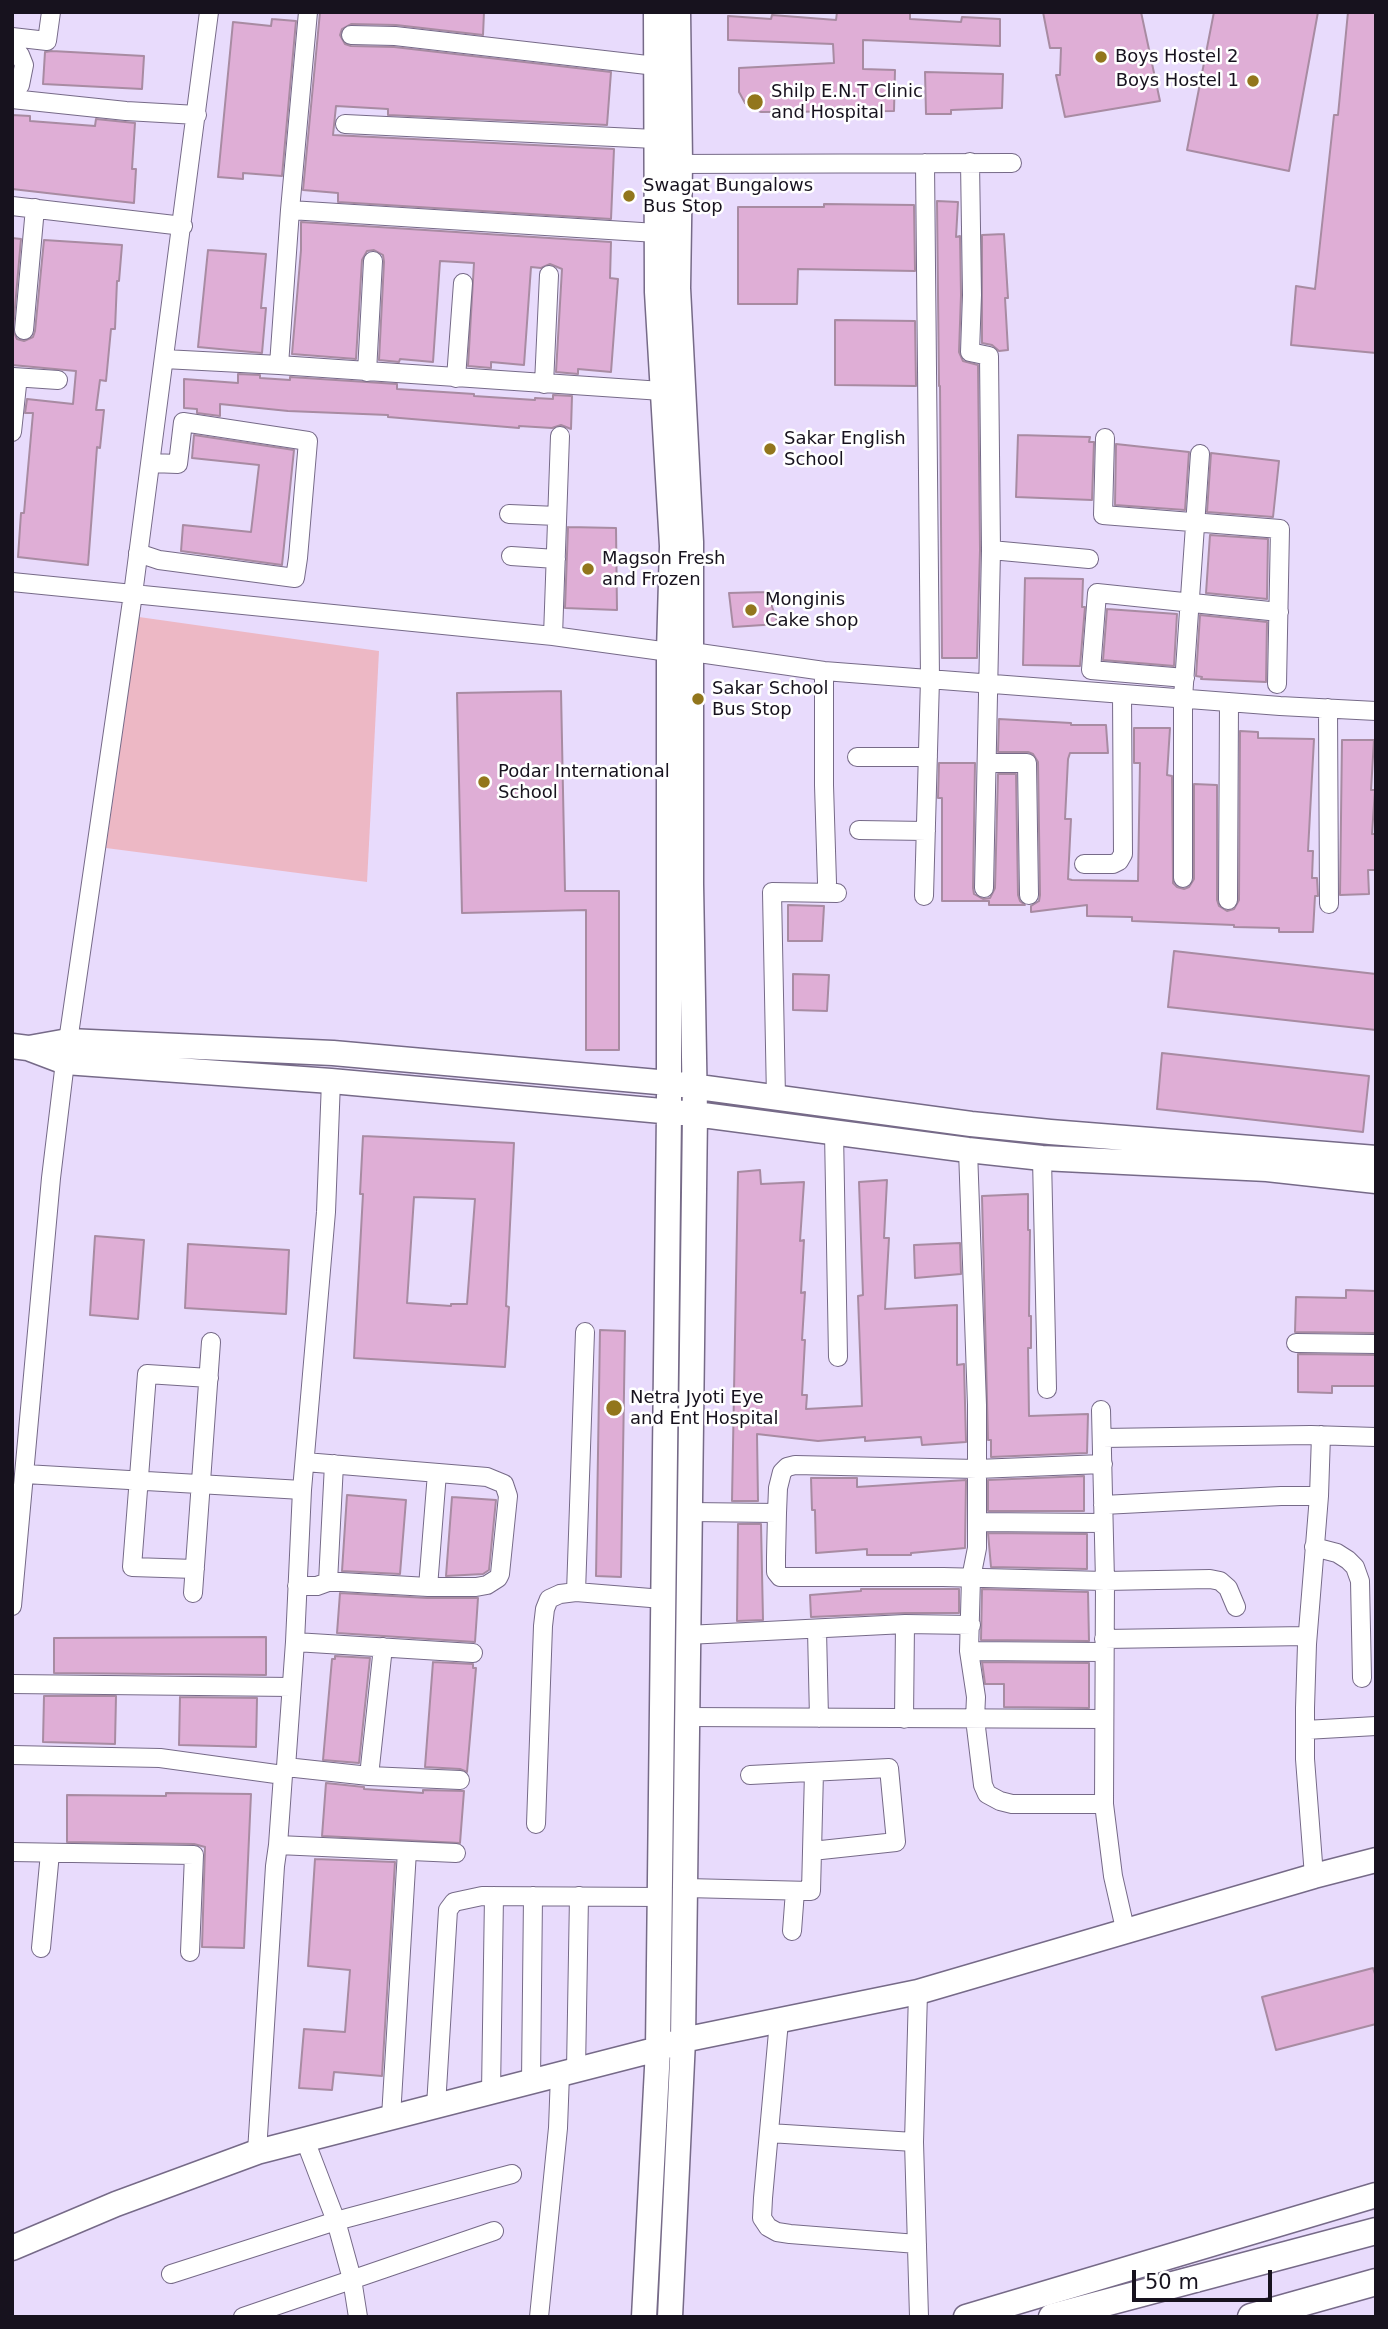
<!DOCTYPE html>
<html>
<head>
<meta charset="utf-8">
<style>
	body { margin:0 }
	#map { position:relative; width:1388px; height:2329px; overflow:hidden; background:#e8dbfc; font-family:"DejaVu Sans",sans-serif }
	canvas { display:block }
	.frame { position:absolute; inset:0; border:14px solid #17121e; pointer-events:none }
	.scale { position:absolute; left:1132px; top:2270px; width:140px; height:32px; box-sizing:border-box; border:4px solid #17121e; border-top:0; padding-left:9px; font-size:21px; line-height:24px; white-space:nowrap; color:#17121e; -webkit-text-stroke:5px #fff; paint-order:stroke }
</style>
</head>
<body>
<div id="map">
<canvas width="1388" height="2329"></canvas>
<div class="frame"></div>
<div class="scale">50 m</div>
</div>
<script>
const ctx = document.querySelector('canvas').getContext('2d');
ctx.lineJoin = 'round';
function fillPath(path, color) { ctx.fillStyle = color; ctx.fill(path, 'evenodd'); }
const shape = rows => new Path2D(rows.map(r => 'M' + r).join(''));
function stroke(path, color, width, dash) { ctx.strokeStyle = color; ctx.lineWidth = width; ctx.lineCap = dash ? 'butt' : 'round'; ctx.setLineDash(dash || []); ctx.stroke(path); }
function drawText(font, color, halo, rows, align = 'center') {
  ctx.font = font + ' "DejaVu Sans",sans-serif'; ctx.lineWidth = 5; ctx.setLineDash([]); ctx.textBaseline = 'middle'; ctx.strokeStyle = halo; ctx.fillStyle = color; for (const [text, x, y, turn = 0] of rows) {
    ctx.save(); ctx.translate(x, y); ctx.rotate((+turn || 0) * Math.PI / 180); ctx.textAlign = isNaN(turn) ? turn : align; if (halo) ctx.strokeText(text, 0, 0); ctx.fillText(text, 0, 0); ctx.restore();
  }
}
fillPath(shape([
	[139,617,379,651,367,882,106,848]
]), '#edb8c5');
const building = shape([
	[320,12,484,12,483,35,396,25,351,24,342,29,340,35,345,44,351,46,394,47,611,72,607,125,388,115,388,109,336,106,333,135,614,149,611,219,338,202,338,193,303,190,320,12],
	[837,12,910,12,910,19,961,22,962,17,1000,19,1000,46,863,40,863,69,895,70,894,111,761,112,752,108,745,103,739,92,739,68,834,63,833,44,728,40,728,16,771,19,772,15,836,20,837,12],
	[1043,12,1141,12,1160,101,1065,117,1056,75,1060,75,1061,48,1050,48,1043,12],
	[1214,12,1318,12,1289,171,1187,150,1214,12],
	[1348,12,1376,12,1376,353,1291,345,1296,286,1315,289,1334,115,1338,115,1348,12],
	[272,19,296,21,282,176,243,173,243,179,218,177,233,22,271,26,272,19],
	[52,51,144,56,142,89,43,84,45,52,52,51],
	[925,72,1003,74,1002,108,951,110,951,114,926,114,925,72],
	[12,115,30,116,30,121,95,126,96,119,135,123,132,169,136,169,134,203,12,189,12,115],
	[937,201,958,202,956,237,960,236,961,295,959,352,963,361,978,365,980,550,977,658,942,658,940,386,939,386,937,201],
	[824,204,914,205,915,271,798,269,797,304,738,304,738,207,824,207,824,204],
	[301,222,611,242,610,278,618,279,611,372,578,369,578,374,556,372,562,269,550,264,541,268,531,267,524,365,491,362,491,368,468,366,474,263,440,261,433,362,400,359,399,362,379,360,384,262,383,255,374,250,367,251,362,260,356,359,292,354,301,250,301,222],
	[1004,234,1008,298,1005,298,1008,350,999,351,992,345,982,343,982,235,1004,234],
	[12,238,21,239,13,330,17,339,24,341,33,337,35,331,44,240,122,245,119,281,117,281,115,329,111,329,106,381,100,380,96,410,104,410,100,448,97,447,88,565,18,557,21,513,24,513,33,413,25,413,27,399,73,404,76,371,12,365,12,238],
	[208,250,266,254,261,308,266,308,262,353,198,347,208,250],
	[835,320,915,321,916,386,835,385,835,320],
	[238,374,260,375,260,378,290,380,290,377,397,384,397,389,474,394,474,396,535,400,535,398,553,399,553,395,572,396,571,429,561,425,552,428,519,426,519,428,388,417,388,415,288,411,220,404,220,416,197,413,197,409,184,408,184,379,238,383,238,374],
	[194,435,294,450,282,565,181,551,183,525,251,532,259,465,192,458,194,435],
	[1018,435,1090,437,1089,442,1094,442,1092,500,1016,497,1018,435],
	[1116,444,1189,452,1185,510,1115,505,1116,444],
	[1211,453,1279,461,1273,517,1207,512,1211,453],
	[568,527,616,528,617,610,565,608,568,527],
	[1210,535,1268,539,1267,599,1206,593,1210,535],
	[1025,578,1083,579,1082,607,1085,607,1080,666,1023,665,1025,578],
	[767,592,778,624,733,627,729,593,767,592],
	[1107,609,1177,614,1174,666,1103,660,1107,609],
	[1200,615,1267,622,1266,682,1201,679,1202,677,1196,676,1200,615],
	[561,691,565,891,619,891,619,1050,586,1050,586,910,462,913,457,693,561,691],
	[999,719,1071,723,1071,725,1106,725,1108,753,1070,753,1068,759,1065,819,1071,819,1068,879,1072,880,1138,881,1140,763,1134,763,1134,728,1170,728,1167,775,1172,776,1173,883,1177,887,1184,889,1189,887,1194,879,1194,784,1217,785,1217,900,1219,906,1227,911,1234,909,1239,900,1240,731,1258,732,1258,738,1314,739,1308,851,1313,851,1312,878,1317,878,1318,896,1315,896,1313,932,1279,932,1279,928,1234,927,1234,925,1132,921,1132,917,1087,916,1087,905,1031,912,1031,906,1039,901,1040,895,1038,762,1033,754,1028,752,998,752,999,719],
	[1342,740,1374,740,1371,790,1375,790,1372,834,1376,834,1376,861,1375,870,1368,870,1369,894,1340,895,1342,740],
	[939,763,975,763,973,888,974,894,983,899,990,898,995,888,998,774,1016,774,1018,895,1020,901,1025,905,989,905,989,901,942,901,942,798,938,798,939,763],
	[788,905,824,906,822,941,788,941,788,905],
	[1174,951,1376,974,1376,1030,1168,1007,1174,951],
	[793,974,829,975,827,1011,793,1010,793,974],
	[1162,1053,1369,1076,1363,1132,1157,1109,1162,1053],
	[363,1136,514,1143,506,1306,509,1307,505,1367,354,1358,363,1194,360,1194,363,1136],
	[414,1197,475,1199,467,1304,451,1304,451,1306,407,1303,414,1197],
	[760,1170,761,1184,804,1182,800,1241,804,1240,801,1293,805,1292,802,1340,805,1340,802,1395,807,1395,806,1409,862,1406,858,1296,863,1295,859,1182,887,1180,884,1238,889,1238,885,1309,957,1305,957,1365,964,1364,966,1442,922,1445,921,1437,865,1441,865,1437,818,1441,757,1434,758,1501,732,1501,738,1172,760,1170],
	[1028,1194,1028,1230,1030,1230,1029,1316,1031,1316,1031,1348,1028,1348,1029,1416,1088,1414,1087,1453,991,1457,991,1440,988,1440,982,1196,1028,1194],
	[95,1236,144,1240,138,1319,90,1315,95,1236],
	[960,1243,961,1274,915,1278,914,1245,960,1243],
	[188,1244,289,1250,286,1314,185,1308,188,1244],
	[1346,1290,1376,1291,1376,1333,1295,1332,1296,1297,1346,1298,1346,1290],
	[600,1330,625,1331,621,1577,596,1576,600,1330],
	[1298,1354,1376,1355,1376,1386,1332,1386,1332,1393,1298,1392,1298,1354],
	[1084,1476,1084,1511,988,1511,988,1480,1084,1476],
	[811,1478,857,1478,857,1487,966,1480,965,1548,911,1553,911,1555,867,1555,867,1549,816,1553,815,1510,812,1510,811,1478],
	[347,1495,406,1500,400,1574,342,1571,347,1495],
	[452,1497,496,1500,489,1570,483,1574,446,1576,452,1497],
	[738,1524,761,1524,763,1620,737,1621,738,1524],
	[988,1533,1087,1534,1087,1569,991,1567,988,1533],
	[861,1589,959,1589,959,1613,905,1613,811,1617,810,1595,861,1591,861,1589],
	[982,1589,1088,1592,1089,1641,981,1640,982,1589],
	[340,1593,427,1598,478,1598,475,1642,337,1633,340,1593],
	[266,1637,266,1675,54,1673,54,1638,266,1637],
	[335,1656,370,1658,359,1763,323,1760,332,1659,335,1659,335,1656],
	[433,1662,473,1664,473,1668,476,1668,467,1772,460,1769,425,1767,433,1662],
	[982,1662,1089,1663,1089,1708,1004,1707,1004,1684,985,1684,982,1662],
	[44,1696,116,1696,115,1744,43,1742,44,1696],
	[180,1697,257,1698,256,1747,179,1745,180,1697],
	[326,1783,364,1787,364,1789,423,1793,423,1790,464,1791,460,1843,322,1836,326,1783],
	[166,1793,251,1794,244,1948,202,1947,205,1847,194,1844,67,1842,67,1795,166,1796,166,1793],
	[315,1859,395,1862,382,2076,334,2072,332,2090,299,2088,304,2029,345,2032,350,1970,308,1966,315,1859],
	[1373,1968,1376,1977,1376,2024,1276,2050,1262,1997,1373,1968]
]);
fillPath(building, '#dfaed6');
stroke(building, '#a88ba2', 2);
const street = shape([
	[351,35,395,36,656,66],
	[12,37,47,41,51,12],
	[12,45,20,55,24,65,20,85,12,94],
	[12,99,126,111,197,115],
	[345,124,655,139],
	[970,162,972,295,970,352,989,356,991,550,984,888],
	[668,164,1012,163],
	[12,206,183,226],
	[290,210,657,233],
	[24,330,35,208],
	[164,359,279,365,290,210,308,12],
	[279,365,662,391],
	[367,372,373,261],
	[12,377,17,385,12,432],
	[13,377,58,380],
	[456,378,463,283],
	[544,384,549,275],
	[1105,438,1103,515,1280,529,1277,684],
	[509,514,557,516],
	[991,550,1089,559],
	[138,553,159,560,295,578,298,558,308,441,183,422,178,464,151,463],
	[511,556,556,559],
	[12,582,133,594,209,12],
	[553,636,560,436],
	[824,671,824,785,827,883],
	[1185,678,1091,670,1097,593,1279,612],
	[1328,708,1329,904],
	[857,757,928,757],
	[987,763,1027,763,1029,895],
	[859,830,926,831],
	[1084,864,1113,864,1119,861,1123,854,1122,694],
	[1183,878,1183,698,1200,454],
	[924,896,930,679,925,163],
	[1228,900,1229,702],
	[776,1098,772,892,837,893],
	[834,1132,838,1357],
	[968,1150,977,1405,977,1548,971,1578,969,1651,976,1697,975,1719,983,1785,987,1794,1000,1801,1012,1804,1104,1804],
	[1042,1158,1047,1389],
	[1296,1343,1376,1344],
	[1101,1410,1105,1581,1104,1804,1113,1876,1126,1933],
	[1102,1438,1311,1435,1376,1437],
	[25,1474,302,1490],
	[1103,1505,1281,1496,1319,1496],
	[690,1512,777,1513,776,1557,776,1572,780,1577,943,1577,1105,1581,1210,1579,1220,1581,1228,1588,1236,1607],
	[777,1513,778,1488,782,1472,787,1467,795,1465,977,1469,1103,1464],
	[977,1522,1103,1523],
	[1314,1547,1337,1553,1348,1560,1355,1567,1360,1581,1362,1678],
	[195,1569,132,1567,147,1374,209,1378],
	[328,1582,334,1464],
	[297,1586,317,1586,328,1582,341,1582,428,1587,476,1587,487,1585,498,1578,500,1574,508,1496,504,1484,487,1477,305,1462],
	[428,1587,437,1473],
	[576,1592,585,1332],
	[193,1593,211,1342],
	[12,1606,51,1178,65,1062,133,594,553,636,669,652,692,652,824,671,1280,706,1376,711],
	[817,1630,819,1718],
	[687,1635,905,1624,971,1625],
	[1104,1639,1307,1636],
	[295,1642,473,1653],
	[969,1651,1104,1652],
	[12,1684,291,1687],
	[687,1717,1104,1719],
	[904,1719,905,1624],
	[1305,1730,1376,1726],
	[12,1755,160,1758,283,1775],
	[286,1767,369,1776,460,1780],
	[750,1775,889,1768,896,1842,812,1851],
	[369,1776,383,1647],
	[536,1824,543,1626,545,1609,549,1599,560,1594,576,1592,663,1599],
	[278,1845,456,1853],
	[12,1852,194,1855,190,1952],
	[1314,1876,1305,1759,1305,1708,1307,1644,1319,1496,1321,1435],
	[686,1888,811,1891,814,1772],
	[792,1931,795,1891],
	[41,1948,50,1853],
	[918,1992,914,2142,919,2317],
	[779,2021,763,2198,762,2218,768,2227,777,2232,790,2234,917,2244],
	[576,2070,579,1896],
	[531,2081,533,1896],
	[491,2092,494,1896],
	[436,2106,448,1910,454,1902,482,1896,660,1897],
	[391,2117,407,1851],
	[769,2133,914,2142],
	[305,2140,336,2221,352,2279,358,2317],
	[257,2152,275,1866,278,1845,283,1775,286,1767,295,1642,302,1490,326,1212,331,1081],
	[171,2274,336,2221,512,2174],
	[243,2317,494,2231],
	[539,2317,558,2128,560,2074]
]);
const secondary = shape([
	[12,1046,28,1048,65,1062,331,1081,695,1114,968,1150,1042,1158,1267,1169,1376,1181],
	[29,1048,68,1041,333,1053,669,1083,971,1124,1050,1132,1376,1158],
	[12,2248,116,2204,257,2152,658,2049,683,2040,918,1992,1314,1876,1376,1860],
	[644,2317,658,2049,669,1112,669,652,672,546,657,292,656,12],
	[670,2317,683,2040,695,1114,691,884,691,542,678,288,680,163,678,12],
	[966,2317,1376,2195]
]);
const primary = shape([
	[1052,2317,1376,2231],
	[1251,2317,1376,2282]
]);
stroke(street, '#766a88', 20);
stroke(secondary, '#766a88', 27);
stroke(primary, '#766a88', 29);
stroke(street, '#fff', 18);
stroke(secondary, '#fff', 24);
stroke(primary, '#fff', 26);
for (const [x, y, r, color] of [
	[1101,57,7,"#92761c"],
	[1253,81,7,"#92761c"],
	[755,102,9,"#92761c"],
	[629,196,7,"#92761c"],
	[770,449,7,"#92761c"],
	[588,569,7,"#92761c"],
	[751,610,7,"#92761c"],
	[698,699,7,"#92761c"],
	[484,782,7,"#92761c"],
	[614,1408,9,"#92761c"]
]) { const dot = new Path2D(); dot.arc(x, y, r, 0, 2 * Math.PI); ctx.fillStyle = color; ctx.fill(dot); stroke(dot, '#fff', 2.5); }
drawText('18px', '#17121e', '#fff', [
	["Boys Hostel 2",1115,57],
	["Boys Hostel 1",1239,81,"right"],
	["Shilp E.N.T Clinic",771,92],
	["and Hospital",771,113],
	["Swagat Bungalows",643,186],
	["Bus Stop",643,207],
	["Sakar English",784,439],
	["School",784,460],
	["Magson Fresh",602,559],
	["and Frozen",602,580],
	["Monginis",765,600],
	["Cake shop",765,621],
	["Sakar School",712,689],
	["Bus Stop",712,710],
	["Podar International",498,772],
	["School",498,793],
	["Netra Jyoti Eye",630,1398],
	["and Ent Hospital",630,1419]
], 'left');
</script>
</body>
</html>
